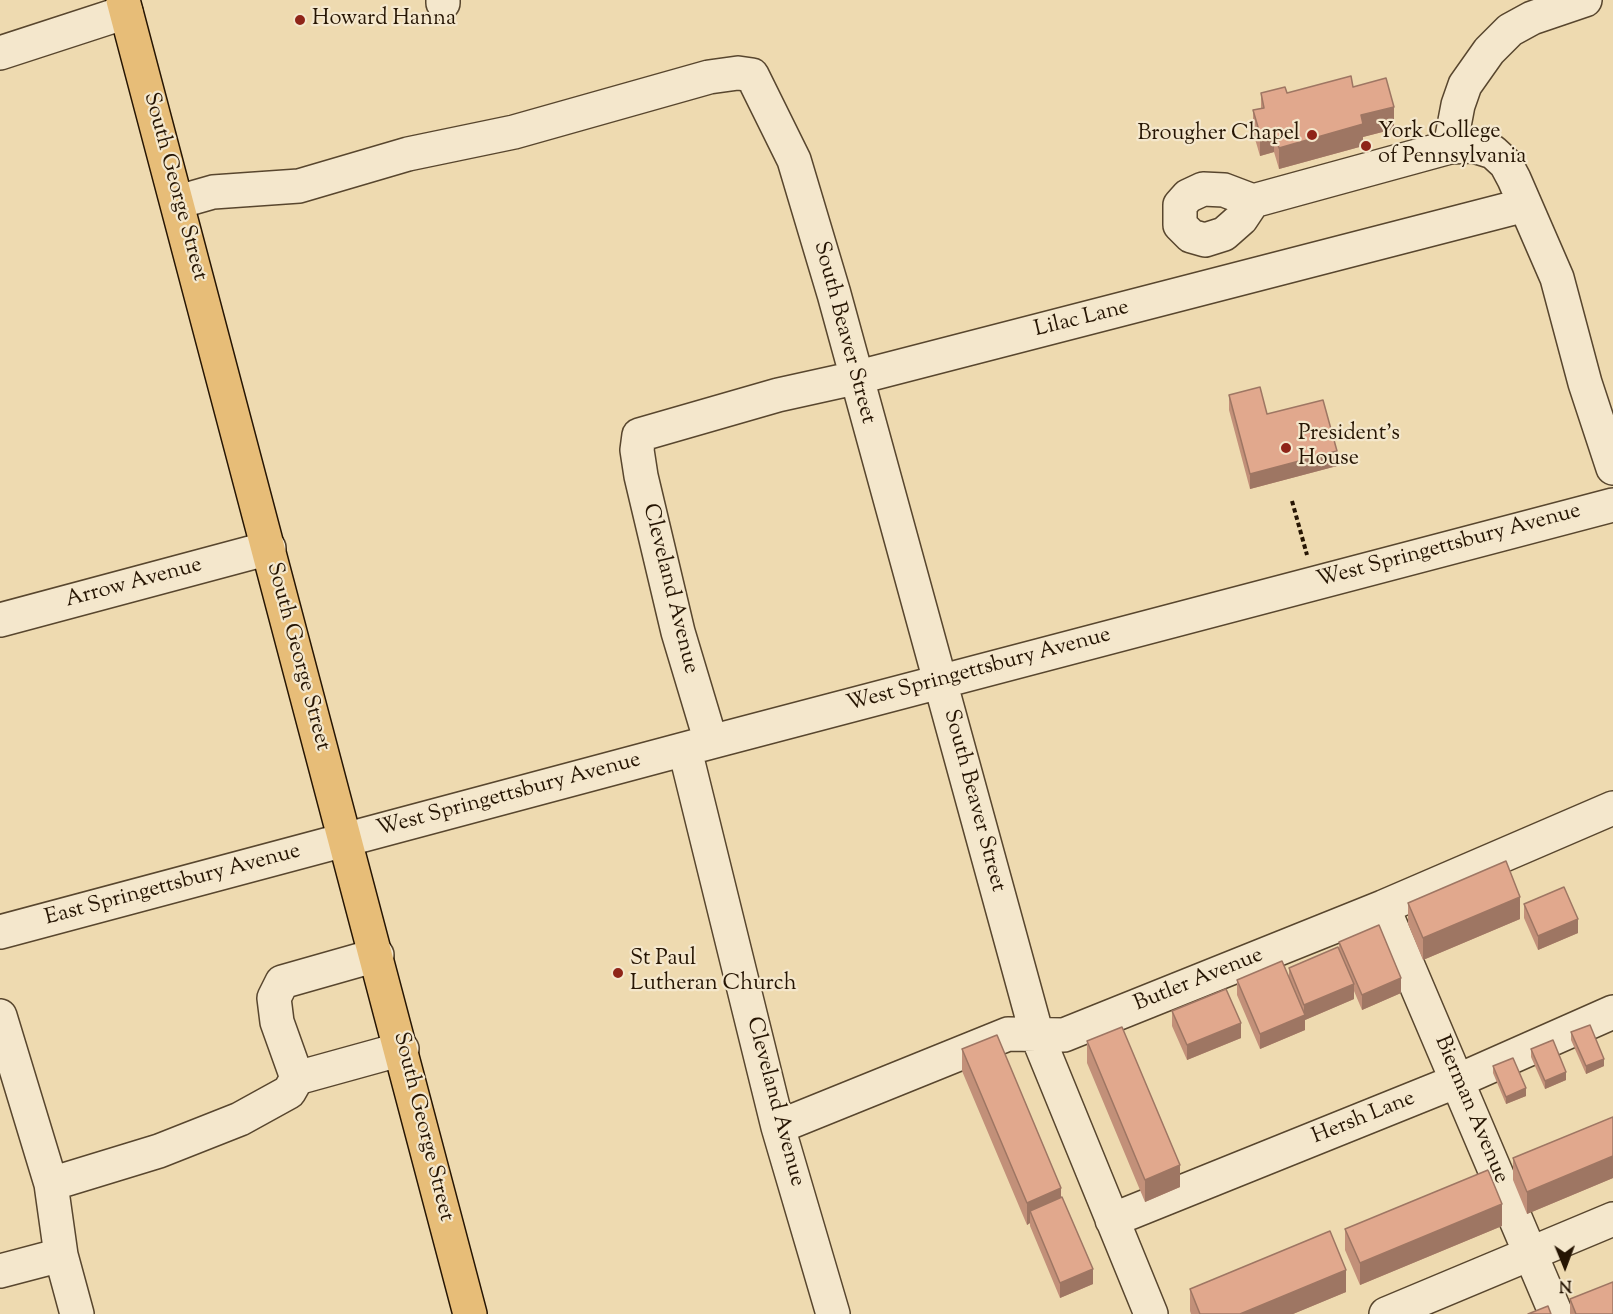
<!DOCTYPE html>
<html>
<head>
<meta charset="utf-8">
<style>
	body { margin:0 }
	#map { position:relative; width:1613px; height:1314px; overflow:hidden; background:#eedab0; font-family:"Sorts Mill Goudy",serif }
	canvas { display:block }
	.north { position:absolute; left:1535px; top:1236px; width:60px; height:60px; -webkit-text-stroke:4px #f4e7cc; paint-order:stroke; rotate:179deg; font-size:16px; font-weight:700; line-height:24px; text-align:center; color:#261503 }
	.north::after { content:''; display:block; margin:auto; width:21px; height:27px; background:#261503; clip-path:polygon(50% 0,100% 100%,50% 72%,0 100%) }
</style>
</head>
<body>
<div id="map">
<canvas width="1613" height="1314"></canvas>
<div class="north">N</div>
</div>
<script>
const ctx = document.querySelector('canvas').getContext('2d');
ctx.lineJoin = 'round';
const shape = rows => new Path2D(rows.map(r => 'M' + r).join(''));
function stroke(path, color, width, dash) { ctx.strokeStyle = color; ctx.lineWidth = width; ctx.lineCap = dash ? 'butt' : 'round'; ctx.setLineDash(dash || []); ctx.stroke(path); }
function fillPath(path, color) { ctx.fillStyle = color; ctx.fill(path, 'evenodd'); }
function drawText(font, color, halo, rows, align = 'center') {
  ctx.font = font + ' "Sorts Mill Goudy",serif'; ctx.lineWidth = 4.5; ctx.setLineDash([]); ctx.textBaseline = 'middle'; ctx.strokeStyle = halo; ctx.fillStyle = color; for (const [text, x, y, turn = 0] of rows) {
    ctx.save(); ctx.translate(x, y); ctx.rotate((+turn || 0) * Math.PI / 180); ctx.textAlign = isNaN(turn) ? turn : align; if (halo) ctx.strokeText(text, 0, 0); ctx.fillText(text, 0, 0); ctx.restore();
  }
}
const minor = shape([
	[443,0,443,3],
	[1585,0,1532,18,1510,30,1489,51,1465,85,1458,105,1450,147,1474,146,1493,152,1506,164,1514,179,1557,278,1585,383,1613,468],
	[0,53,126,12],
	[1253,201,1241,219,1224,234,1205,240,1191,236,1180,225,1180,205,1188,196,1203,189,1224,190,1253,201,1450,147],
	[178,202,213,192,299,186,408,154,514,132,709,77,738,73,752,75,794,160,834,294,1037,1035,1151,1314],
	[0,620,269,548],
	[711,742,678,632,641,476,637,450,639,435,778,395,855,378,1525,205],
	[685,750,778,1127,833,1314],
	[1383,907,1556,1314],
	[0,932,711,742,1613,505],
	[0,1016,51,1184,61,1255,77,1314],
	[297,1078,277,1022,274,998,282,982,377,955],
	[778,1127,1008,1034,1064,1035,1383,907,1613,808],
	[51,1184,159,1151,240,1119,289,1092,297,1078,402,1049],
	[1112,1220,1457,1081,1613,1012],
	[0,1271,61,1255],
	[1386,1314,1613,1219]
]);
const major = shape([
	[123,0,470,1314]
]);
stroke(minor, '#58462e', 36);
stroke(major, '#261503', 36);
stroke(shape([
	[1292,501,1307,555]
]), '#261503', 4, [4.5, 3]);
stroke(minor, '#f4e7cc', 33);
stroke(major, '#e7bd78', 33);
fillPath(shape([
	[1353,87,1394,129,1363,137,1363,146,1279,169,1274,152,1260,156,1253,132,1253,110,1261,108,1261,93,1287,93],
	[1229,395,1267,414,1337,466,1250,489,1229,410],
	[1408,903,1520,919,1423,960,1408,924],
	[1524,904,1578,933,1538,950,1524,918],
	[1339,942,1401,993,1362,1010,1354,991,1354,999,1305,1020,1305,1030,1260,1049,1237,995,1237,980,1289,976,1289,968,1339,950],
	[1172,1011,1241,1038,1187,1060,1172,1026],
	[1571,1032,1604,1066,1586,1074,1571,1040],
	[1087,1041,1180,1187,1145,1202,1087,1063],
	[962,1049,1061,1198,1093,1284,1060,1298,1030,1226,1030,1223,1027,1225,962,1071],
	[1531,1049,1566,1080,1545,1089,1531,1057],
	[1493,1066,1526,1096,1506,1104,1493,1073],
	[1613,1117,1613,1178,1527,1214,1513,1180,1513,1158],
	[1502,1226,1360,1285,1345,1250,1345,1229],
	[1190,1289,1346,1292,1293,1314,1191,1314,1190,1311],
	[1570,1299,1613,1314,1570,1314]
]), '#c29079');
fillPath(shape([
	[1394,107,1394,129,1363,137,1363,146,1279,169,1279,148,1361,115],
	[1274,130,1274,152,1260,156,1260,134],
	[1337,451,1337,466,1250,489,1250,474],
	[1520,897,1520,919,1423,960,1423,938],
	[1578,919,1578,933,1538,950,1538,936],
	[1401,978,1401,993,1362,1010,1362,995],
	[1354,984,1354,999,1305,1020,1305,1030,1260,1049,1260,1034,1304,1015,1304,1005],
	[1241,1023,1241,1038,1187,1060,1187,1045],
	[1604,1059,1604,1066,1586,1074,1586,1066],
	[1566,1072,1566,1080,1545,1089,1545,1081],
	[1526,1088,1526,1096,1506,1104,1506,1097],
	[1613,1156,1613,1178,1527,1214,1527,1192],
	[1180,1165,1180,1187,1145,1202,1145,1180],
	[1061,1188,1061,1210,1030,1211,1030,1223,1027,1225,1027,1203],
	[1502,1204,1502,1226,1360,1285,1360,1263],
	[1093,1269,1093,1284,1060,1298,1060,1283],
	[1346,1270,1346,1292,1293,1314,1240,1314]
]), '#9e7663');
const building = shape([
	[1351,76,1353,87,1386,78,1394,107,1361,115,1363,124,1279,148,1274,130,1260,134,1253,110,1264,108,1261,93,1285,87,1287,93,1351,76],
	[1260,387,1267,414,1323,400,1337,451,1250,474,1229,395,1260,387],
	[1506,861,1520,897,1423,938,1408,903,1506,861],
	[1564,887,1578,919,1538,936,1524,904,1564,887],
	[1379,925,1401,978,1362,995,1339,942,1379,925],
	[1338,947,1354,984,1304,1005,1289,968,1338,947],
	[1282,961,1305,1015,1260,1034,1237,980,1282,961],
	[1226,989,1241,1023,1187,1045,1172,1011,1226,989],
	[1590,1025,1604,1059,1586,1066,1571,1032,1590,1025],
	[1122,1027,1180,1165,1145,1180,1087,1041,1122,1027],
	[997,1035,1061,1188,1027,1203,962,1049,997,1035],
	[1553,1040,1566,1072,1545,1081,1531,1049,1553,1040],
	[1513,1058,1526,1088,1506,1097,1493,1066,1513,1058],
	[1613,1117,1613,1156,1527,1192,1513,1158,1613,1117],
	[1488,1170,1502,1204,1360,1263,1345,1229,1488,1170],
	[1062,1197,1093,1269,1060,1283,1030,1211,1062,1197],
	[1330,1231,1346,1270,1240,1314,1200,1314,1190,1289,1330,1231],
	[1613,1282,1613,1314,1576,1314,1570,1299,1613,1282],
	[1548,1306,1551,1314,1528,1314,1548,1306]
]);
fillPath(building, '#e1a88d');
stroke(building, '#9e7663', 1.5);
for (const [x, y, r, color] of [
	[300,20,6,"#8f2418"],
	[1312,135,6,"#8f2418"],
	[1366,146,6,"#8f2418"],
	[1286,448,6,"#8f2418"],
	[618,973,6,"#8f2418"]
]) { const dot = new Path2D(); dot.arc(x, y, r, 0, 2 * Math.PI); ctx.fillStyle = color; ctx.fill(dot); stroke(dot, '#f4e7cc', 2); }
drawText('22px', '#261503', '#f4e7cc', [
	["Howard Hanna",312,20],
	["York College",1378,133],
	["of Pennsylvania",1378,158],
	["Brougher Chapel",1300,135,"right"],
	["President's",1298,435],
	["House",1298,460],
	["St Paul",630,960],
	["Lutheran Church",630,985]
], 'left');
drawText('22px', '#261503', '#f4e7cc', [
	["South George Street",174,187,75],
	["Lilac Lane",1082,320,-14],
	["South Beaver Street",843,333,75],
	["West Springettsbury Avenue",1449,547,-15],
	["Arrow Avenue",134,584,-15],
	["Cleveland Avenue",669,589,76],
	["South George Street",297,657,75],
	["West Springettsbury Avenue",979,671,-15],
	["West Springettsbury Avenue",509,796,-15],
	["South Beaver Street",973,801,75],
	["East Springettsbury Avenue",173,886,-15],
	["Butler Avenue",1199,981,-22],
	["Cleveland Avenue",774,1102,75],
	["Bierman Avenue",1470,1110,67],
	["Hersh Lane",1364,1119,-22],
	["South George Street",422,1127,76]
]);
</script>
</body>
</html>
